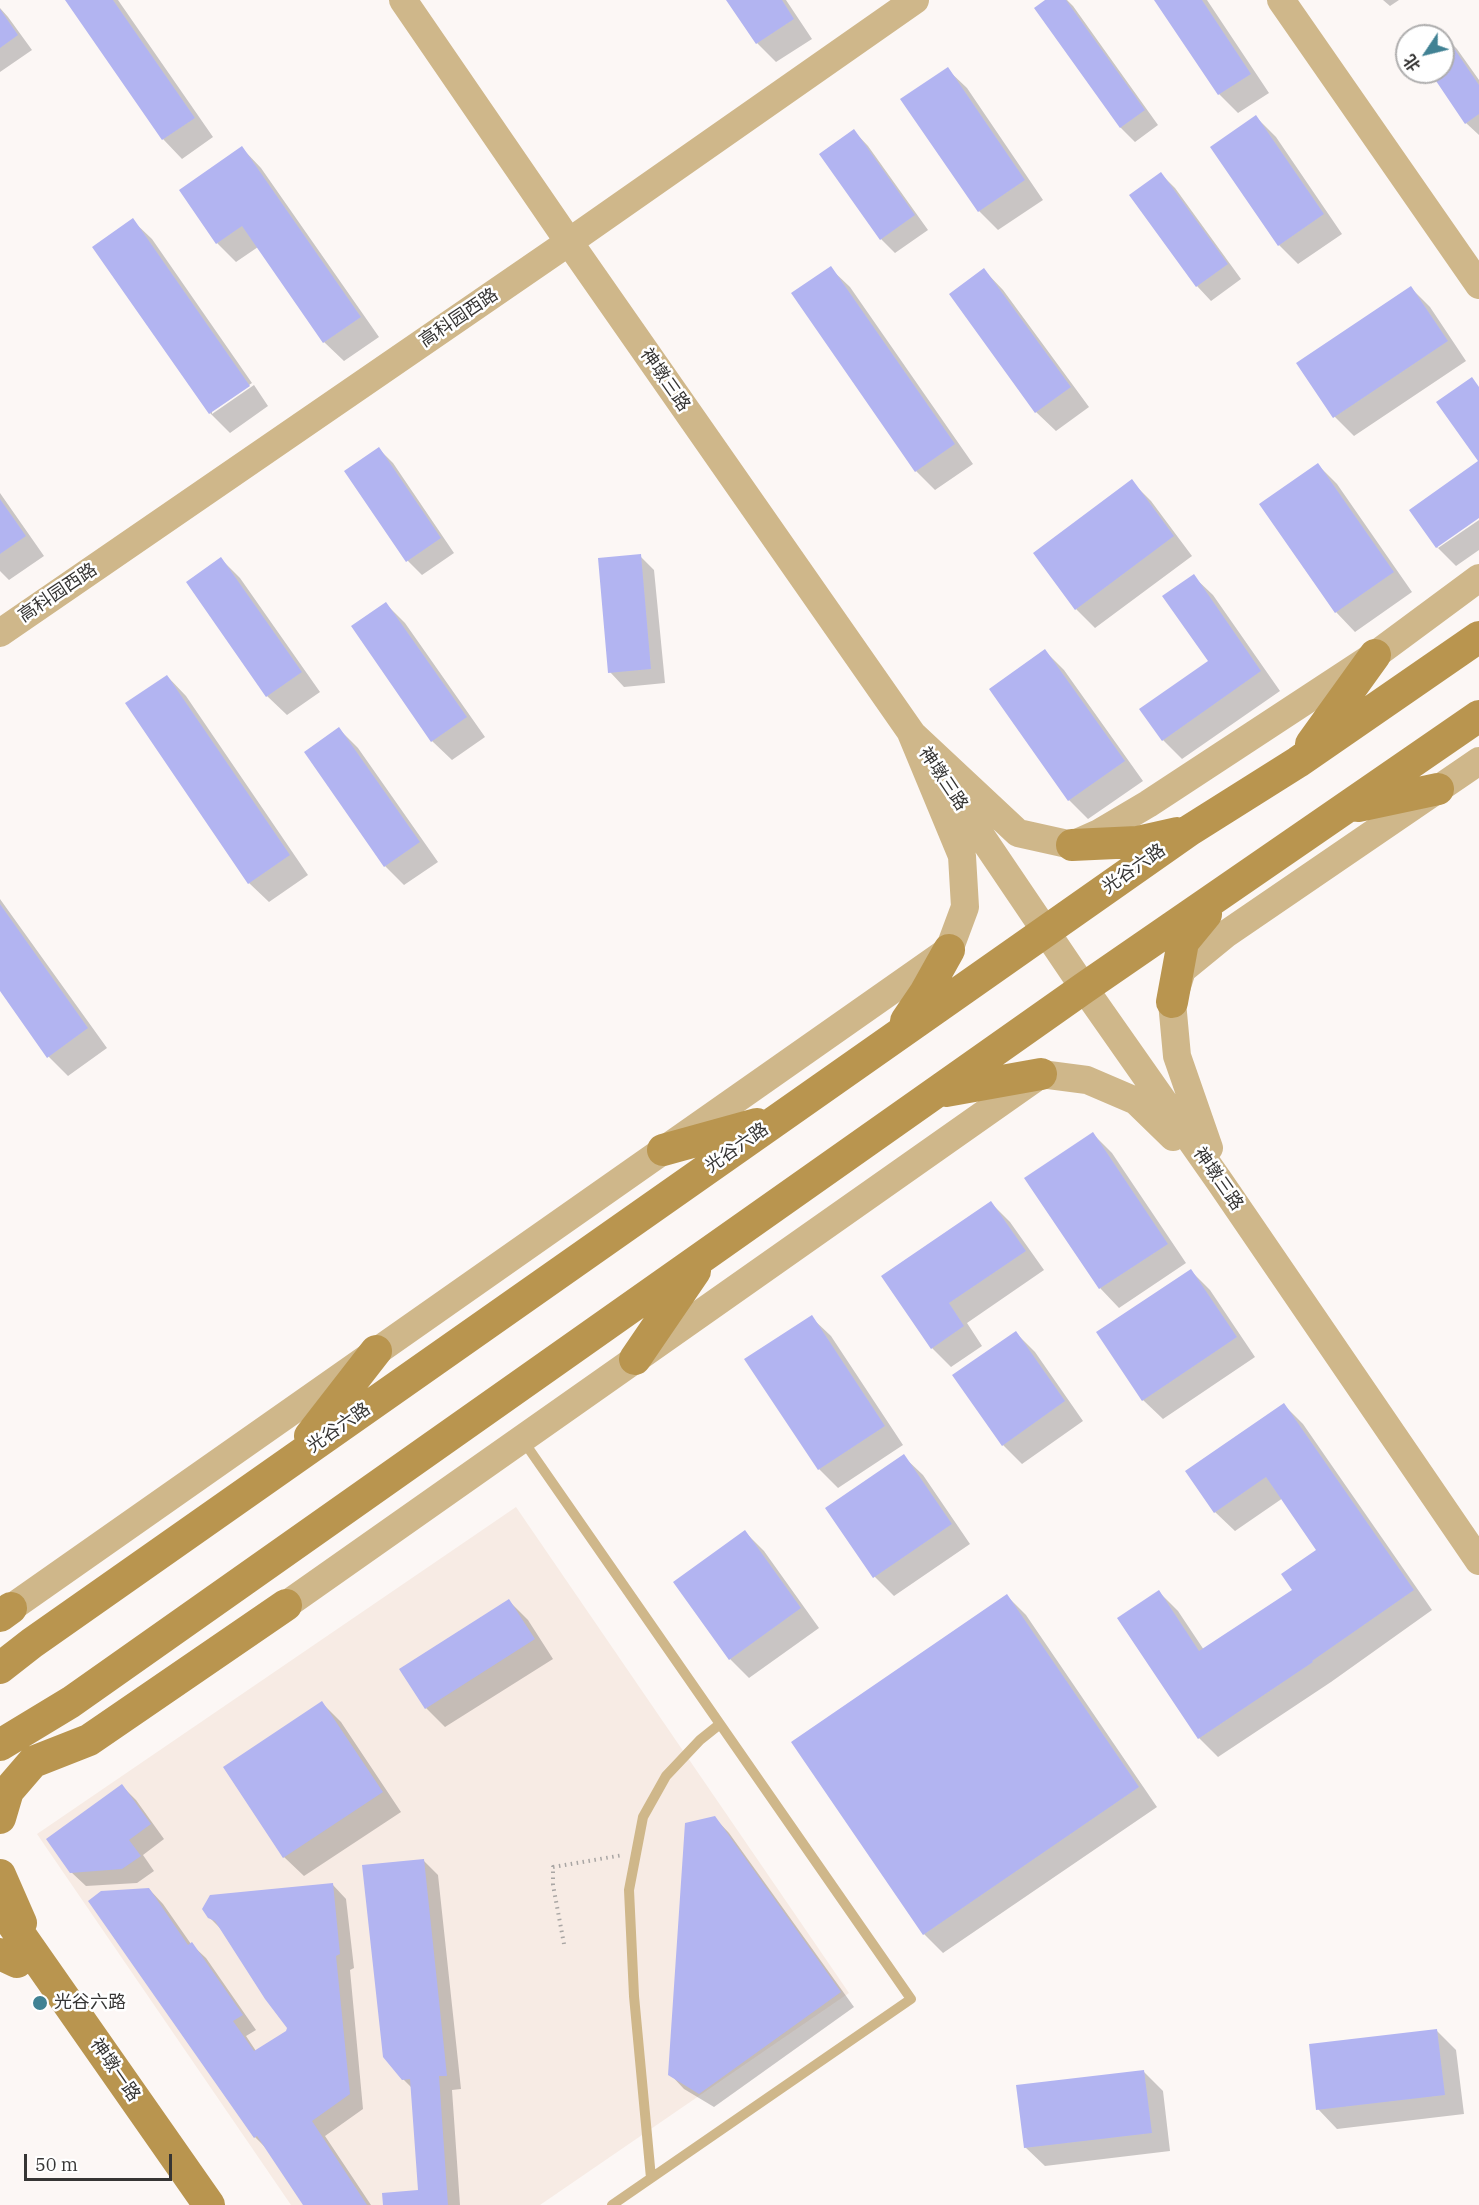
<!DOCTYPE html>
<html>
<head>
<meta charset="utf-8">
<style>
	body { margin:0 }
	#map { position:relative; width:1479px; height:2205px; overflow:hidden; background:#fcf7f5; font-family:"IBM Plex Serif","Noto Sans SC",serif }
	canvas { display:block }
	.north { position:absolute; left:1395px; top:24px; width:60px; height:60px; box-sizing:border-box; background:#fff; border:2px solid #afaeae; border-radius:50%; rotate:235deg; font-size:16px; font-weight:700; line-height:24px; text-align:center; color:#363534 }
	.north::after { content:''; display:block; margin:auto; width:21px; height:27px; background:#418294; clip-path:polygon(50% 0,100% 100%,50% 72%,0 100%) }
	.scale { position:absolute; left:24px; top:2154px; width:148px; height:27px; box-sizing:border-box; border:3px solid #363534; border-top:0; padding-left:8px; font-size:18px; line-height:21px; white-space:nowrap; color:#363534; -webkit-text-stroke:4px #fff; paint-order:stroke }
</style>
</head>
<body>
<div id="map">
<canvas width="1479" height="2205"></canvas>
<div class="north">北</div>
<div class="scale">50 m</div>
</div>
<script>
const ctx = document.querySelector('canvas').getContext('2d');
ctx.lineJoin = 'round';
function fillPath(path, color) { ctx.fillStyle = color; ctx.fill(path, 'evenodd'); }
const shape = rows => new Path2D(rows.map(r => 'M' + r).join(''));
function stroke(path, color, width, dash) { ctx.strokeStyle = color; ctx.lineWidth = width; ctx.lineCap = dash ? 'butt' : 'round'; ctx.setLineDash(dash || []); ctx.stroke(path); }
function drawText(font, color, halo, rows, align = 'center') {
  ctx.font = font + ' "IBM Plex Serif","Noto Sans SC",serif'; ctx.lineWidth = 5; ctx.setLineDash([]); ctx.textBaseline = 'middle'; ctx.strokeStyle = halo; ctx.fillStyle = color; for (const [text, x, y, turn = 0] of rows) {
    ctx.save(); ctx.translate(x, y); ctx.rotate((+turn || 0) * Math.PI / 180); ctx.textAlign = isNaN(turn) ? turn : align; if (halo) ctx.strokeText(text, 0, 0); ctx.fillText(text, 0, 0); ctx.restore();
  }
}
fillPath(shape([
	[516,1507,849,1993,540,2205,291,2205,37,1834]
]), '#f7ebe4');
fillPath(shape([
	[67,0,118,0,213,137,182,159,163,139],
	[728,0,786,0,812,39,776,62,757,43],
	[1047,0,1067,0,1073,6,1158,125,1135,142,1121,128,1036,8],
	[1156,0,1207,0,1269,93,1238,113,1219,94],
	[1383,0,1399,0,1390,6],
	[0,8,8,17,32,50,0,72],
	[1443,34,1457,49,1479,80,1479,135,1466,123,1431,72,1443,72,1443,36,1441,36],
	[947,69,967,88,1043,200,998,230,979,211],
	[1256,117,1276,137,1342,234,1298,264,1279,245],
	[854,131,868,146,928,230,895,253,881,239],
	[242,148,261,168,379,337,344,361,324,342,258,247,236,262,217,243],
	[1161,174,1175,188,1241,279,1211,301,1197,286,1132,195],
	[132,220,152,239,252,383,212,411,212,414,254,385,268,406,230,433,210,413,94,247],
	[830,268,850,287,973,464,935,490,916,471],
	[984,270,1003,290,1089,407,1056,431,1036,412],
	[1411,288,1430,307,1466,361,1354,436,1335,417,1298,363],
	[379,449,393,463,454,553,422,575,408,561,346,471],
	[1479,462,1479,516,1438,544,1438,548,1479,520,1479,550,1456,566,1437,547],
	[1318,465,1337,484,1412,592,1355,632,1336,612,1261,505],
	[1131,481,1151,501,1192,556,1095,628,1076,609],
	[0,493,44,556,9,580,0,571],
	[640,556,654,570,665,683,624,687,610,672],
	[221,559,240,578,320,692,287,715,267,696,188,582],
	[1193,576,1213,595,1280,691,1182,759,1163,740,1210,661],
	[386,604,405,623,485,737,452,760,432,741],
	[1045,651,1064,670,1143,781,1088,819,1069,800,991,689],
	[167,676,186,696,308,875,269,902,249,883],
	[339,729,358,748,438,862,404,885,385,866,306,752],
	[0,899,107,1048,68,1076,49,1057,0,989],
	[1093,1134,1112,1153,1186,1263,1119,1308,1100,1288,1026,1178],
	[991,1203,1010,1222,1044,1270,967,1323,982,1346,951,1367,932,1348,883,1277],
	[1191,1271,1210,1290,1255,1357,1163,1419,1143,1400,1098,1333],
	[811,1317,831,1336,903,1445,838,1488,819,1469],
	[1016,1333,1035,1352,1083,1421,1022,1464,1003,1445],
	[1284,1405,1303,1424,1432,1610,1331,1682,1218,1757,1199,1738,1159,1592,1178,1611,1204,1650,1294,1590,1318,1550,1283,1498,1235,1531,1215,1512,1187,1472],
	[903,1456,923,1475,970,1544,894,1596,875,1577,827,1508],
	[745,1532,764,1551,819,1628,749,1678,730,1659],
	[1007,1596,1026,1615,1157,1807,943,1953,924,1934],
	[509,1601,528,1620,553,1659,445,1727,426,1708],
	[322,1703,341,1722,401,1812,304,1876,284,1857],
	[122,1786,136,1800,164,1839,143,1855,154,1871,137,1883,86,1886,71,1872],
	[715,1818,729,1833,854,2007,714,2107,684,2089,670,2074],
	[423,1860,438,1875,461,2089,452,2090,460,2205,409,2205,420,2192,413,2089,403,2079],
	[332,1884,346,1899,354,1968,350,1970,363,2109,325,2136,371,2205,305,2205,268,2150,255,2137,149,1889,163,1904,191,1944,206,1958,256,2030,246,2036,256,2051,287,2032,288,2028,223,1931,209,1917],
	[1437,2031,1456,2050,1464,2114,1337,2129,1318,2109],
	[1144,2072,1163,2091,1170,2151,1045,2166,1025,2147]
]), '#0003');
fillPath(shape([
	[65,0,113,0,195,118,162,140],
	[726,0,782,0,794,19,756,44],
	[1045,0,1066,0,1145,110,1120,128,1034,8],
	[1154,0,1202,0,1251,74,1218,95],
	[0,9,18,35,0,48],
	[1443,32,1479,85,1479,114,1465,124,1430,72,1443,72],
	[948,67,1025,180,978,212,900,99],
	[1256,115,1324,214,1278,246,1210,147],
	[854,129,915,215,880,240,819,154],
	[242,146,361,317,323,343,242,226,216,244,179,190],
	[1161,172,1228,264,1196,287,1129,195],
	[133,218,250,386,209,414,92,247],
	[831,266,955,444,915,472,791,293],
	[984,268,1071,387,1035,413,949,294],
	[1411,286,1448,341,1333,418,1296,363],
	[1472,377,1479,387,1479,518,1436,548,1409,510,1478,461,1436,402],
	[379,447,441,538,406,562,344,471],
	[1318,463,1394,572,1335,613,1259,504],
	[1132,479,1174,536,1075,610,1033,553],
	[0,499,26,536,0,554],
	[641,554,651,669,608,673,598,558],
	[221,557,302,672,266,697,186,582],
	[1194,574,1261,671,1162,741,1139,709,1208,661,1162,596],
	[386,602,467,717,431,742,351,626],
	[1045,649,1125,761,1068,801,989,689],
	[167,675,290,855,248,884,125,703],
	[339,727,420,842,384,867,304,752],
	[0,904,88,1028,47,1058,0,991],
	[1093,1132,1168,1244,1099,1289,1024,1178],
	[991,1201,1026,1251,949,1303,964,1326,931,1349,881,1276],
	[1191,1269,1237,1337,1142,1401,1096,1332],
	[812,1315,885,1426,818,1470,744,1359],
	[1016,1331,1065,1401,1002,1446,952,1375],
	[1284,1403,1414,1590,1312,1661,1313,1662,1198,1739,1117,1618,1159,1590,1199,1651,1292,1590,1281,1574,1316,1550,1266,1477,1214,1513,1185,1471],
	[904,1454,952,1524,873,1578,825,1508],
	[745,1530,801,1608,729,1660,673,1582],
	[1007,1594,1139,1787,923,1935,791,1742],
	[509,1599,535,1639,425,1709,399,1669],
	[322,1701,383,1792,283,1858,223,1767],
	[122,1784,151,1824,129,1840,141,1856,122,1869,70,1873,46,1839],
	[715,1816,841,1992,699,2094,668,2075,685,1823],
	[424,1859,447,2076,439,2076,448,2205,383,2205,382,2193,418,2190,410,2079,402,2080,383,2057,362,1865],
	[333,1883,340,1954,336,1956,350,2094,312,2121,367,2205,303,2205,257,2136,254,2138,88,1901,101,1891,149,1888,188,1945,192,1942,243,2015,233,2021,254,2051,286,2031,287,2028,265,1999,215,1921,208,1918,202,1909,210,1895],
	[1437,2029,1445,2095,1316,2110,1309,2044],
	[1144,2070,1152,2133,1024,2148,1016,2085]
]), '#b2b4f1');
stroke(shape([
	[564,1944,553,1885,553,1867,623,1855]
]), '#a9a6a4', 4, [1.5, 4.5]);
stroke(shape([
	[522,1439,911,1999,612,2205],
	[651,2178,634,1996,629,1890,643,1817,666,1776,700,1740,720,1724]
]), '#cfb78a', 10);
stroke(shape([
	[403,0,569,242,922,748],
	[1281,0,1479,285],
	[0,633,569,242,915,0],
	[944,781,1084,988,1220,1182,1479,1561],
	[1209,1148,1177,1056,1172,1002,1182,970,1226,934,1479,761],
	[286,1605,1041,1074,1087,1080,1136,1101,1173,1137],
	[11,1608,949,950,965,907,962,856,911,733,1018,833,1072,845,1099,833,1148,804,1375,655,1479,578]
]), '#cfb78a', 28);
stroke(shape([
	[1311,744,1375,655],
	[1358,806,1438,789],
	[1072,845,1137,842,1177,833],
	[1172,1002,1183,942,1206,914],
	[906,1021,925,993,949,950],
	[946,1091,1041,1074],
	[663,1150,757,1124],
	[635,1359,695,1271],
	[310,1436,376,1351],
	[0,1616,11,1608],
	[0,1668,32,1643,1190,830,1298,762,1479,637],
	[0,1745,71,1702,1084,988,1479,716],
	[0,1818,8,1791,33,1762,89,1740,286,1605],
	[0,1875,21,1923],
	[0,1906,209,2205],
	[0,1954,17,1962]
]), '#b9954f', 32);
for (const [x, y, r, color] of [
	[40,2003,8,"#418294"]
]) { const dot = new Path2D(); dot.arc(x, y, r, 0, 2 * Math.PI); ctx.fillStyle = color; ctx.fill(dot); stroke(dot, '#fff', 2); }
drawText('18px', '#363534', '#fff', [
	["高科园西路",459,318,-34],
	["神墩三路",665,380,55],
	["高科园西路",58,593,-34],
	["神墩三路",943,779,56],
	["光谷六路",1134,869,-35],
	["光谷六路",737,1148,-35],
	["神墩三路",1218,1179,55],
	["光谷六路",339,1428,-35],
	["神墩一路",115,2070,55]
]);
drawText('18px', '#363534', '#fff', [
	["光谷六路",54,2003]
], 'left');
</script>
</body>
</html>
